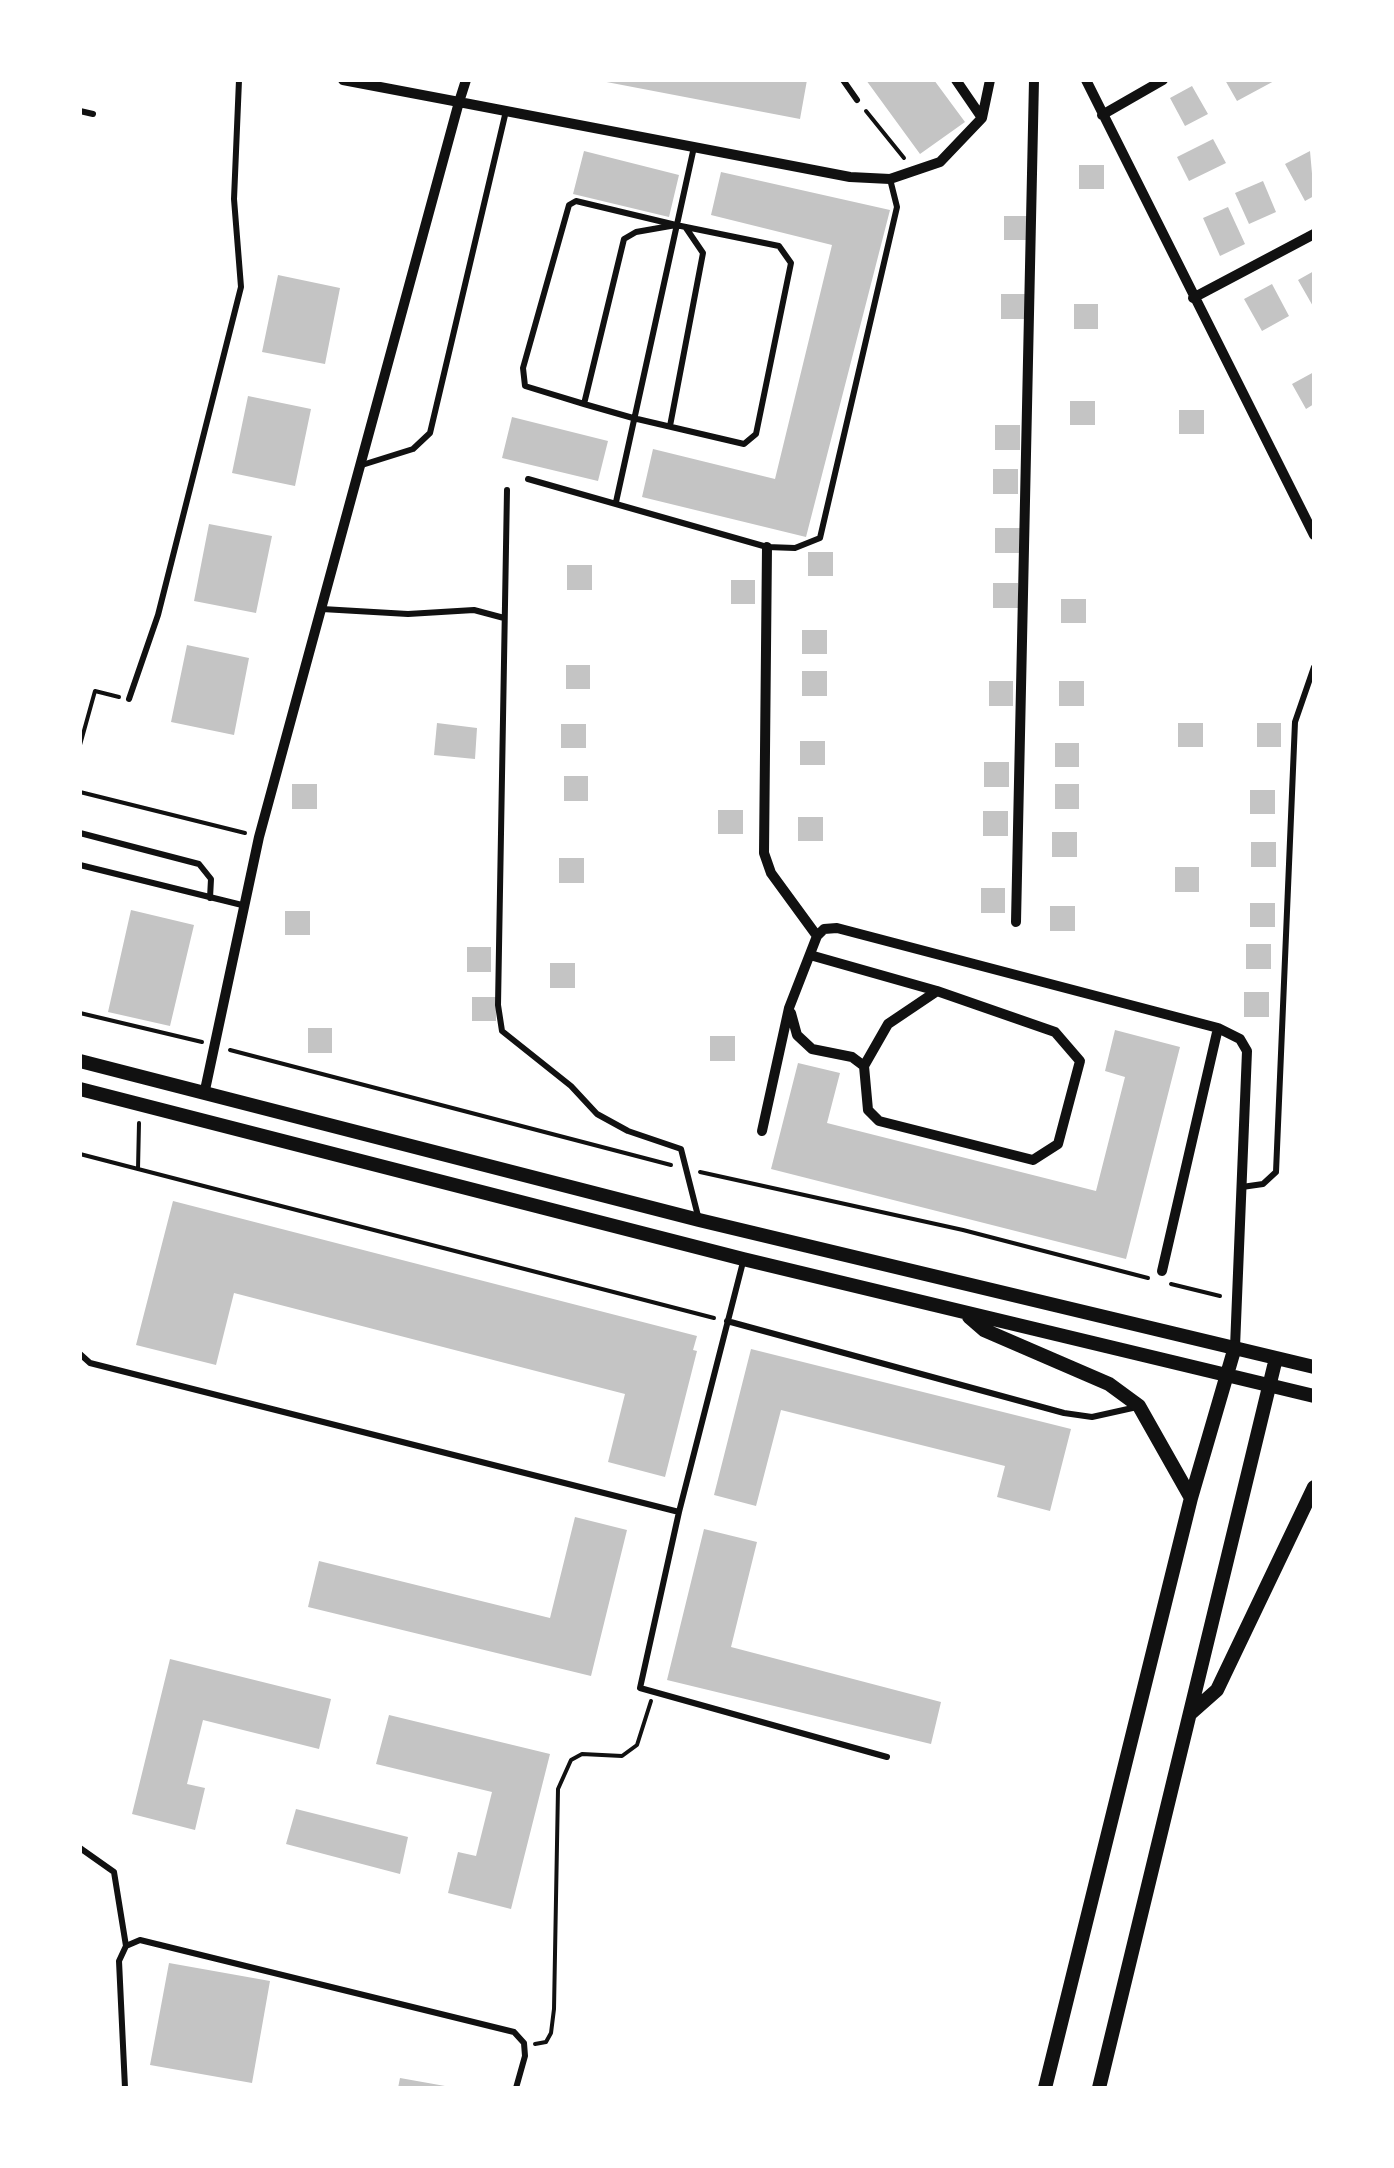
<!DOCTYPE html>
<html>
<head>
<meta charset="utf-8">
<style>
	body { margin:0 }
	#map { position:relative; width:1394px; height:2168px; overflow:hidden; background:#fff; font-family:"Open Sans",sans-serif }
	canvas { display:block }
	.frame { position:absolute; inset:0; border:82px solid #fff; pointer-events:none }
</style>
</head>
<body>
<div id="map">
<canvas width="1394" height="2168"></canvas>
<div class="frame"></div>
</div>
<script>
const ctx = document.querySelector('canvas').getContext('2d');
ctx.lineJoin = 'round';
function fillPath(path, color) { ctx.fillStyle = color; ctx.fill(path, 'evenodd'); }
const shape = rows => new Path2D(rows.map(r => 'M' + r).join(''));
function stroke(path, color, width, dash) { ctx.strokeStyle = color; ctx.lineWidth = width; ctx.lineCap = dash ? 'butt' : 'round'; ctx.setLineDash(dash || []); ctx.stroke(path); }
fillPath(shape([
	[596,80,807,80,800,119],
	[866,80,934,80,965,122,920,154],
	[1225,80,1276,80,1237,101],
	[1192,86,1208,114,1185,126,1170,98],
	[1213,139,1226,163,1189,181,1177,157],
	[584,151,679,175,669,217,573,194],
	[1310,151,1314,196,1305,201,1285,164],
	[1079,165,1104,165,1104,189,1079,189],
	[721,172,890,210,806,537,642,497,653,449,775,479,832,245,711,215],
	[1263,181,1276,212,1249,224,1235,193],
	[1228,207,1245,244,1220,256,1203,218],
	[1004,216,1029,216,1029,240,1004,240],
	[1314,271,1314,308,1298,280],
	[278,275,340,288,325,364,262,352],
	[1272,284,1289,316,1262,331,1244,299],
	[1001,294,1026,294,1026,319,1001,319],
	[1074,304,1098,304,1098,329,1074,329],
	[1314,372,1314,404,1306,409,1292,384],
	[248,396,311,409,295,486,232,473],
	[1070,401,1095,401,1095,425,1070,425],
	[1179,410,1204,410,1204,434,1179,434],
	[512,417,608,441,598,481,502,458],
	[995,425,1020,425,1020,450,995,450],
	[993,469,1018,469,1018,494,993,494],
	[209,524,272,536,256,613,194,601],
	[995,528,1020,528,1020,553,995,553],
	[808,552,833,552,833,576,808,576],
	[567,565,592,565,592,590,567,590],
	[731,580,755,580,755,604,731,604],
	[993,583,1018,583,1018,608,993,608],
	[1061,599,1086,599,1086,623,1061,623],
	[802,630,827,630,827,654,802,654],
	[187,645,249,658,234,735,171,722],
	[566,665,590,665,590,689,566,689],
	[802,671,827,671,827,696,802,696],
	[989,681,1013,681,1013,706,989,706],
	[1059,681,1084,681,1084,706,1059,706],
	[437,723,477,728,475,759,434,755],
	[1178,723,1203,723,1203,747,1178,747],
	[1257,723,1281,723,1281,747,1257,747],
	[561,724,586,724,586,748,561,748],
	[800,741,825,741,825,765,800,765],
	[1055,743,1079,743,1079,767,1055,767],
	[984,762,1009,762,1009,787,984,787],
	[564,776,588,776,588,801,564,801],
	[292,784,317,784,317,809,292,809],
	[1055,784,1079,784,1079,809,1055,809],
	[1250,790,1275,790,1275,814,1250,814],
	[718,810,743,810,743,834,718,834],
	[983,811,1008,811,1008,836,983,836],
	[798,817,823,817,823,841,798,841],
	[1052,832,1077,832,1077,857,1052,857],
	[1251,842,1276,842,1276,867,1251,867],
	[559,858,584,858,584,883,559,883],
	[1175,867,1199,867,1199,892,1175,892],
	[981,888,1005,888,1005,913,981,913],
	[1250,903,1275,903,1275,927,1250,927],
	[1050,906,1075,906,1075,931,1050,931],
	[131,910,194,925,170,1026,108,1012],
	[285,911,310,911,310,935,285,935],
	[1246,944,1271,944,1271,969,1246,969],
	[467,947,491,947,491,972,467,972],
	[550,963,575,963,575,988,550,988],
	[1244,992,1269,992,1269,1017,1244,1017],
	[472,997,496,997,496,1021,472,1021],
	[308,1028,332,1028,332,1053,308,1053],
	[1115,1030,1180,1047,1126,1259,771,1169,798,1063,840,1073,827,1123,1096,1191,1125,1077,1105,1071],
	[710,1036,735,1036,735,1061,710,1061],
	[173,1201,697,1336,693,1350,697,1351,665,1477,608,1462,625,1394,234,1293,216,1365,136,1345],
	[751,1349,1071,1429,1050,1511,997,1497,1005,1466,781,1410,756,1506,714,1495],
	[575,1517,627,1530,591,1676,308,1607,319,1561,550,1618],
	[704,1529,757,1542,731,1647,941,1702,931,1744,667,1680],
	[170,1659,331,1699,319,1749,203,1720,187,1784,205,1788,195,1830,132,1814],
	[389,1715,550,1754,511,1909,448,1893,458,1852,476,1856,492,1792,376,1764],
	[296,1809,408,1837,400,1874,286,1844],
	[169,1963,270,1981,252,2083,150,2065],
	[400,2078,445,2086,445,2088,398,2088]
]), '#c4c4c4');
stroke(shape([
	[866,111,904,158],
	[80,745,95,691,119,697],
	[80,792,245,833],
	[80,1013,202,1042],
	[230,1050,671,1165],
	[80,1154,714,1318],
	[138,1169,139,1123],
	[700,1172,963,1230,1148,1278],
	[1171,1284,1220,1296],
	[535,2044,546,2042,551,2033,554,2009,558,1789,571,1760,582,1754,622,1756,637,1745,651,1701]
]), '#111', 4);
stroke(shape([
	[843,80,857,100],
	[80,111,93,114],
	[584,404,624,239,636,232,676,225,779,246,791,263,756,434,744,444,633,418,584,404,525,386,523,368,569,205,576,201,676,225],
	[670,426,703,253,686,228],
	[362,465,413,449,430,433,506,111],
	[528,479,767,547,795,548,820,538,897,207,890,179],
	[507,490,498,1005,502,1031,571,1086,597,1114,628,1131,681,1149,699,1220],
	[616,502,694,147],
	[322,609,408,614,474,610,504,618],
	[129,699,158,615,241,287,234,199,239,80],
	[80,833,199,864,211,879,210,898],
	[80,865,242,905],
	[1242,1187,1263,1184,1276,1172,1295,722,1314,667],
	[727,1321,1064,1413,1092,1417,1137,1407],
	[80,1354,90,1363,679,1512,743,1262],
	[679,1512,640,1688,887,1757],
	[80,1848,114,1872,126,1946],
	[125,2088,119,1961,126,1946,140,1940,514,2032,524,2043,525,2056,516,2088]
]), '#111', 6);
stroke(shape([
	[466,80,459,102,850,177,890,179,940,162,982,118,990,80],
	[956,80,982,118],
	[1086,80,1314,535],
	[1102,115,1163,80],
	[1193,298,1314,234],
	[767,547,764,853,771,873,817,936],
	[1016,922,1034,80],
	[791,1013,797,1035,812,1049,852,1057,864,1066,868,1110,879,1121,1033,1160,1058,1144,1080,1061,1055,1032,937,991,810,955],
	[864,1066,888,1024,937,991],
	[205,1090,259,837,459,102,343,80],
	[762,1131,789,1008,817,936,824,929,837,928,1218,1028,1240,1039,1247,1051,1235,1347],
	[1162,1271,1218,1028]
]), '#111', 10);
stroke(shape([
	[80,1061,699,1220,1314,1367],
	[80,1089,743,1259,1314,1396],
	[969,1317,984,1330,1109,1384,1139,1406,1191,1498],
	[1191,1713,1217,1690,1314,1487],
	[1045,2088,1191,1498,1235,1347],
	[1099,2088,1276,1358]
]), '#111', 14);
</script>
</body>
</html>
